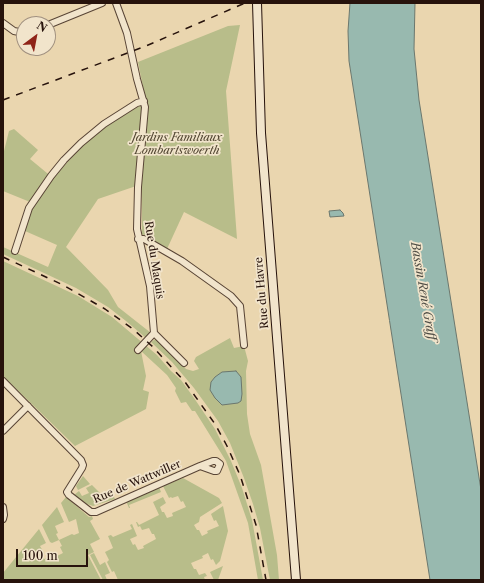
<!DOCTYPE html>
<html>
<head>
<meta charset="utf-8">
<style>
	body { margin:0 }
	#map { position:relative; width:484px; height:583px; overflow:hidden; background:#ead6af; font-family:"Libre Caslon Text",serif }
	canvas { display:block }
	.frame { position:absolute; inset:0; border:4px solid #27130c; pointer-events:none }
	.north { position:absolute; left:16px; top:16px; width:40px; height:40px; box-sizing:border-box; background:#f1e4cb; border:1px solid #a0907f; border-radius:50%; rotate:32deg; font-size:11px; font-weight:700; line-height:16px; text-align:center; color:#27130c }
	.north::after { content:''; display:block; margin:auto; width:14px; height:18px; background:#8f2418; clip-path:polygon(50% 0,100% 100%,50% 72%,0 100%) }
	.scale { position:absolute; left:16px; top:549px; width:72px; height:18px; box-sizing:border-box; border:2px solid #27130c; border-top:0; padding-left:5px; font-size:12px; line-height:14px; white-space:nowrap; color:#27130c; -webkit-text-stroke:3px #f1e4cb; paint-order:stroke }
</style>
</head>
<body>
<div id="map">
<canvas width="484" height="583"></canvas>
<div class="frame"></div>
<div class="north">N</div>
<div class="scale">100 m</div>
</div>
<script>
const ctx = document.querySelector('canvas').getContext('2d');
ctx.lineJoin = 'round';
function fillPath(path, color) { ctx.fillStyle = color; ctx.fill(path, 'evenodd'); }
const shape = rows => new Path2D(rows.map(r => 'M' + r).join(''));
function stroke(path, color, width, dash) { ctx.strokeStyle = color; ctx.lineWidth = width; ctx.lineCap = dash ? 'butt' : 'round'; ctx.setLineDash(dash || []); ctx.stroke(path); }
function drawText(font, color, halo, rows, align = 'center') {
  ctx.font = font + ' "Libre Caslon Text",serif'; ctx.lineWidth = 3.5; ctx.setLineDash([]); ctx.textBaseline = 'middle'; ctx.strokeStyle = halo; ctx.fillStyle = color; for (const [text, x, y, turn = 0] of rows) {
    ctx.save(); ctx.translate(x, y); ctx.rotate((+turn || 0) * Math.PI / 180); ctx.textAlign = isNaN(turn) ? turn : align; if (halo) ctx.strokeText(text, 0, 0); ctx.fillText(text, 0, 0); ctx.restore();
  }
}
fillPath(shape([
	[240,25,226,91,237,239,184,212,167,249,142,234,142,184,98,199,66,247,108,290,118,307,151,333,146,338,126,321,108,307,76,288,44,273,3,254,3,247,48,267,57,245,25,231,31,210,35,204,3,191,3,155,9,131,14,129,38,150,30,159,53,178,83,145,101,129,146,102,138,62,228,26],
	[3,261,78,296,112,317,157,355,171,371,181,380,194,398,215,429,231,461,242,488,252,520,263,580,258,580,248,523,226,461,195,411,192,411,186,402,181,403,175,391,176,388,167,375,141,351,146,376,143,390,149,392,146,409,75,446,3,376],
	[157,338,186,369,193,371,199,369,194,361,196,357,230,338,234,348,244,346,248,361,246,371,247,414,250,434,261,465,277,555,279,580,270,580,260,528,253,504,244,478,230,443,218,421,194,388,172,362,151,342],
	[83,476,90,484,78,490,76,486],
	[183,478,219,498,222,503,200,517,199,522,194,525,197,530,199,530,202,536,208,533,207,531,219,526,216,520,214,521,211,514,223,506,228,531,220,561,216,565,213,559,211,560,208,553,202,556,203,558,191,563,194,569,196,569,199,575,205,573,207,576,204,577,205,580,118,580,114,571,112,572,107,562,109,560,105,552,113,548,108,536,111,535,113,537,132,529,130,525,132,524,137,536,130,539,133,545,135,544,138,550,144,548,143,546,156,539,154,534,152,534,149,528,142,530,140,526,138,527,136,522,137,522,139,525,159,515,153,502,163,497,166,503,160,507,162,512,164,512,167,518,173,516,172,513,186,507,183,501,181,502,178,496,172,498,171,497,169,498,163,486],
	[92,485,103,496,108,494,114,497,115,499,93,506,87,504,74,495,79,491,82,496,89,493,86,488],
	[159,487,161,492,129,505,130,508,129,508,126,501],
	[66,497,89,517,92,516,93,519,90,521,100,539,90,544,94,552,88,555,101,580,3,580,3,573,39,529,46,543,40,546,44,553,42,554,44,559,56,554,57,556,63,553,60,547,62,546,59,540,52,543,50,542,42,525,57,507,64,522,55,526,58,533,56,534,59,540,72,534,74,535,79,533,76,519,69,522,61,503],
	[94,553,100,565,105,562,110,573,105,575,107,580,103,580,90,555],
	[223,566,218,580,214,580,210,572]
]), '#b8bd8a');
const water = shape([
	[350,3,415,3,414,49,419,100,481,490,481,580,430,580,349,61,348,31,350,3],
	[340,210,343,213,344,216,330,217,329,211,340,210],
	[236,371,241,377,242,394,241,401,238,403,222,405,215,398,210,390,211,382,215,377,222,372,236,371]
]);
fillPath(water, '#98b9af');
stroke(water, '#6b776e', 1);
const street = shape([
	[116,3,127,33,137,79,145,107,138,187,137,229,150,286,154,333,184,363],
	[3,23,14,31,24,33],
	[48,25,102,3],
	[138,239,144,239,182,261,231,296,240,306,244,345],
	[15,251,29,208,51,176,64,160,81,143,104,124,137,103,144,101],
	[138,350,154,333],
	[3,381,81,460,83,465,82,468,67,492,69,495,91,512,96,512,200,466,214,471,217,471,220,464,216,461,213,461,200,466],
	[3,431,28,406],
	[3,507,4,515,3,519]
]);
const secondary = shape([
	[257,3,261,133,296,580]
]);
stroke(street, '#584435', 8);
stroke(secondary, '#27130c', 10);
stroke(street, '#f1e4cb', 6);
stroke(secondary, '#f1e4cb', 8);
stroke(shape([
	[3,100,146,46,245,3],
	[3,257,63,285,105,309,133,329,153,347,185,382,215,424,227,446,240,475,256,525,266,580]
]), '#27130c', 1.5, [7, 7]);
drawText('italic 11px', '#524632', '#f1e4cb', [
	["Jardins Familiaux",177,138],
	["Lombartswoerth",177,151]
]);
drawText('11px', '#27130c', '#f1e4cb', [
	["Rue du Maquis",154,260,81],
	["Rue du Havre",262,293,-95],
	["Rue de Wattwiller",137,482,-23]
]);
drawText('italic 12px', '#4f4d45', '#f1e4cb', [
	["Bassin René Graff",423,291,80]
]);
</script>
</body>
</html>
